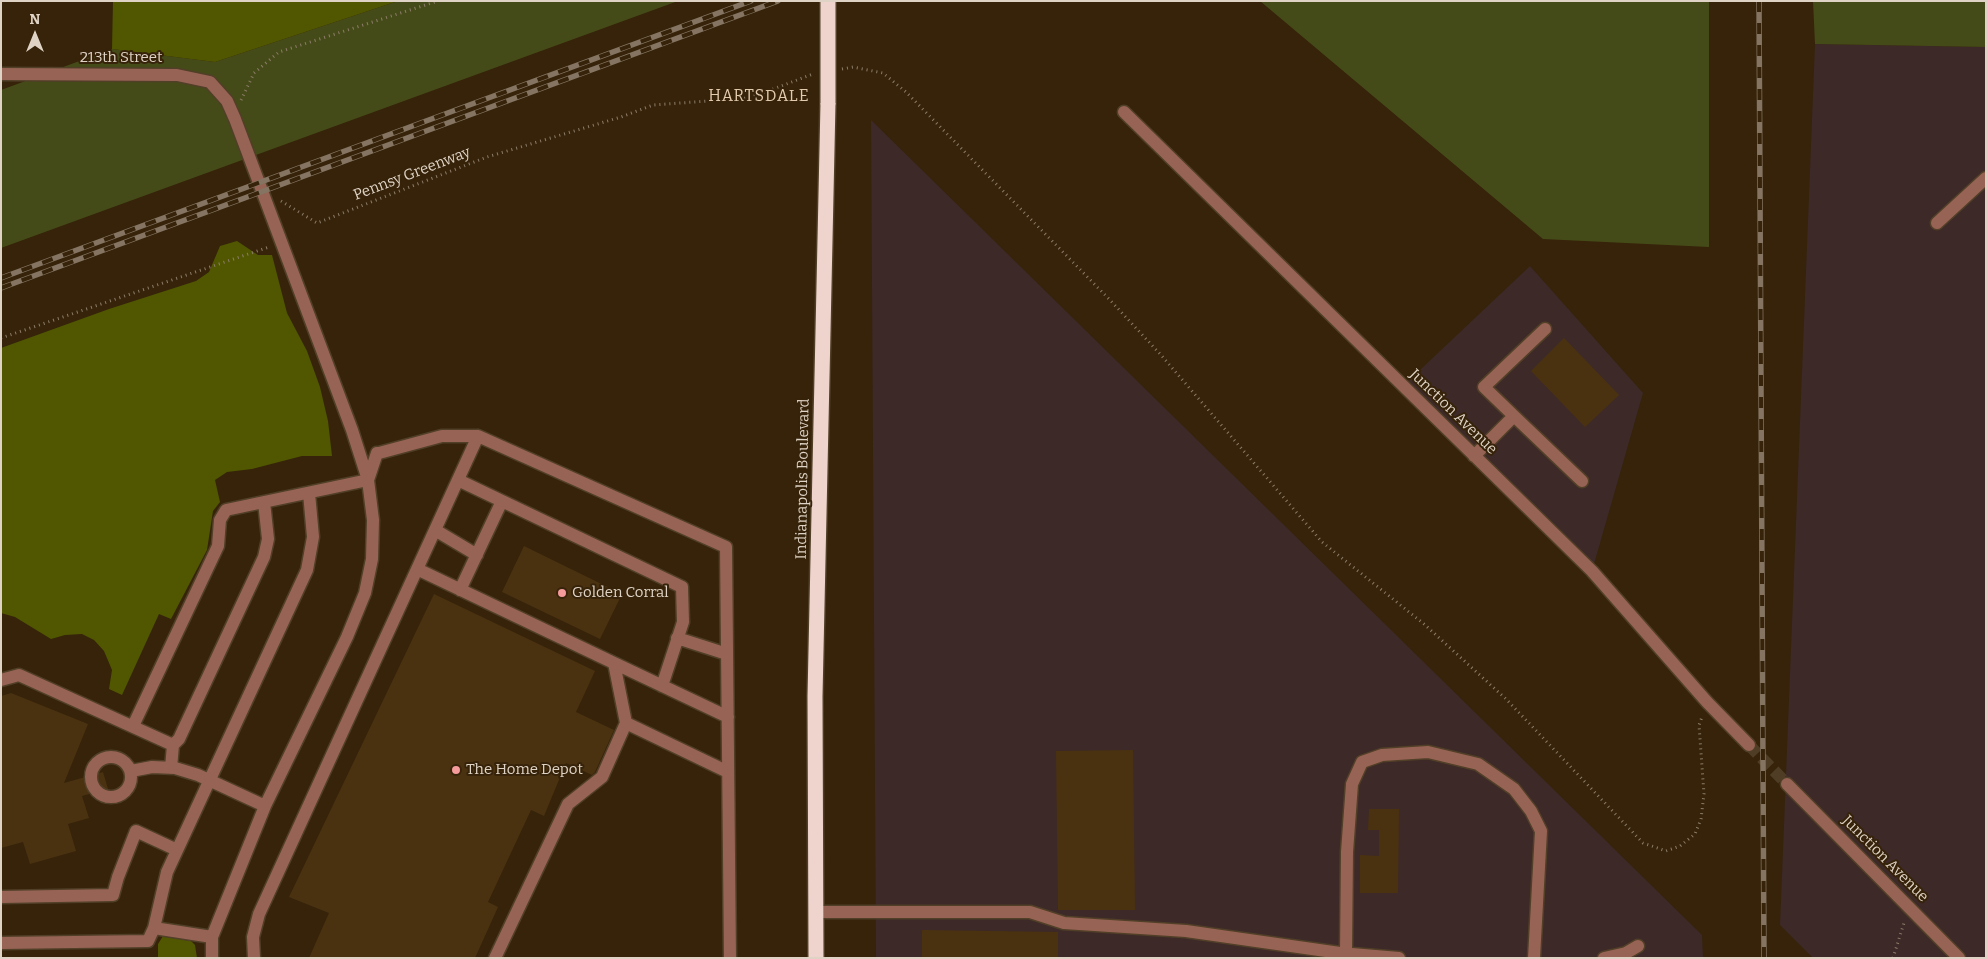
<!DOCTYPE html>
<html>
<head>
<meta charset="utf-8">
<style>
	body { margin:0 }
	#map { position:relative; width:1987px; height:959px; overflow:hidden; background:#36230a; font-family:Bitter,serif }
	canvas { display:block }
	.frame { position:absolute; inset:0; border:2px solid #dfd3c5; pointer-events:none }
	.north { position:absolute; left:10px; top:10px; width:50px; height:50px; -webkit-text-stroke:4px #36230a; paint-order:stroke; rotate:0deg; font-size:14px; font-weight:700; line-height:20px; text-align:center; color:#dfd3c5 }
	.north::after { content:''; display:block; margin:auto; width:18px; height:22px; background:#dfd3c5; clip-path:polygon(50% 0,100% 100%,50% 72%,0 100%) }
</style>
</head>
<body>
<div id="map">
<canvas width="1987" height="959"></canvas>
<div class="frame"></div>
<div class="north">N</div>
</div>
<script>
const ctx = document.querySelector('canvas').getContext('2d');
ctx.lineJoin = 'round';
function fillPath(path, color) { ctx.fillStyle = color; ctx.fill(path, 'evenodd'); }
const shape = rows => new Path2D(rows.map(r => 'M' + r).join(''));
function stroke(path, color, width, dash) { ctx.strokeStyle = color; ctx.lineWidth = width; ctx.lineCap = dash ? 'butt' : 'round'; ctx.setLineDash(dash || []); ctx.stroke(path); }
function drawText(font, color, halo, rows, align = 'center') {
  ctx.font = font + ' Bitter,serif'; ctx.lineWidth = 4; ctx.setLineDash([]); ctx.textBaseline = 'middle'; ctx.strokeStyle = halo; ctx.fillStyle = color; for (const [text, x, y, turn = 0] of rows) {
    ctx.save(); ctx.translate(x, y); ctx.rotate((+turn || 0) * Math.PI / 180); ctx.textAlign = isNaN(turn) ? turn : align; if (halo) ctx.strokeText(text, 0, 0); ctx.fillText(text, 0, 0); ctx.restore();
  }
}
fillPath(shape([
	[1815,44,1986,47,1986,958,1813,958,1780,925],
	[871,120,1702,935,1703,958,876,958],
	[1530,266,1643,393,1592,571,1403,386]
]), '#3d2927');
fillPath(shape([
	[398,1,678,1,1,248,1,90,112,49,215,62],
	[1260,1,1709,1,1709,247,1543,239],
	[1813,1,1986,1,1986,47,1815,44]
]), '#454b18');
fillPath(shape([
	[113,1,398,1,215,62,112,49],
	[237,241,258,255,272,255,287,313,307,351,320,387,328,421,332,456,302,456,252,469,227,472,215,480,220,502,213,511,207,550,171,619,159,614,122,695,109,689,112,670,104,651,94,640,82,634,65,635,51,639,15,617,1,613,1,348,109,309,196,281,209,272,220,246],
	[163,936,191,941,195,945,197,958,158,958,158,944]
]), '#505700');
fillPath(shape([
	[1564,338,1619,395,1585,427,1531,371],
	[524,546,622,594,600,639,502,592],
	[434,594,595,671,576,712,614,730,595,772,592,775,566,763,544,816,531,810,488,902,498,907,475,958,309,958,329,913,289,897],
	[11,693,88,724,64,783,103,772,108,789,82,796,89,818,68,824,76,851,30,864,23,842,1,848,1,696],
	[1133,750,1135,910,1058,910,1056,751],
	[1369,809,1399,809,1398,893,1360,893,1360,855,1379,856,1379,830,1368,830],
	[922,930,1058,932,1058,958,922,958]
]), '#4a3211');
stroke(shape([
	[1749,745,1787,784]
]), '#4f3d26', 12, [12, 6]);
const minor = shape([
	[1,74,177,75,210,82,227,101,235,119,352,430,368,480,373,520,372,559,365,593,347,637,265,806,212,937,212,958],
	[1124,112,1592,571,1707,702,1749,745],
	[1937,223,1986,178],
	[1514,416,1582,481],
	[1474,456,1514,416,1484,387,1545,329],
	[458,480,682,587,683,622,662,686],
	[435,530,477,555],
	[417,569,614,663,626,723,602,777,568,804,495,958],
	[460,590,502,501],
	[677,638,727,654],
	[614,663,728,717],
	[1,680,19,675,173,745,171,768],
	[626,723,728,772],
	[133,726,218,546,220,520,226,510,368,480,377,453,379,453,442,436,478,436,726,547,730,958],
	[173,745,179,739,264,557,268,539,264,502],
	'91 777a20 20 0 1 1 40 0a20 20 0 1 1-40 0Z',
	[131,771,152,767,175,768,198,775,265,806],
	[1787,784,1959,958],
	[1,897,113,895,118,877,136,831,177,850],
	[815,912,1030,912,1064,923,1186,931,1340,953,1399,958],
	[154,928,167,872,307,570,313,537,309,493],
	[1,943,148,941,154,928,212,937],
	[1346,953,1347,852,1352,784,1362,762,1382,755,1428,752,1478,764,1514,789,1531,811,1541,831,1534,958],
	[254,958,253,937,259,914,478,436],
	[1604,958,1626,953,1638,946]
]);
const highway = shape([
	[816,958,815,696,828,103]
]);
stroke(minor, '#513f28', 15);
stroke(highway, '#513f28', 18);
stroke(shape([
	[842,69,853,67,883,73,906,92,1110,300,1161,355,1322,542,1424,624,1506,699,1643,843,1666,851,1680,846,1695,834,1701,819,1704,794,1699,725,1702,717],
	[241,100,254,73,279,52,438,1],
	[281,201,317,223,487,157,621,117,653,105,749,98,813,74],
	[1,338,269,247],
	[1893,958,1904,923]
]), '#8d7d6a', 3, [1, 4]);
stroke(minor, '#976354', 12);
stroke(highway, '#eed4cc', 15);
const rail = shape([
	[1759,1,1764,958],
	[1,278,751,1],
	[1,288,778,1]
]);
stroke(rail, '#847461', 5.5);
stroke(rail, '#36230a', 4, [11]);
const highwayBridge = shape([
	[828,103,828,1]
]);
stroke(highwayBridge, '#513f28', 18, []);
stroke(highwayBridge, '#eed4cc', 15);
for (const [x, y, r, color] of [
	[562,593,5,"#f59b9b"],
	[456,770,5,"#f59b9b"]
]) { const dot = new Path2D(); dot.arc(x, y, r, 0, 2 * Math.PI); ctx.fillStyle = color; ctx.fill(dot); stroke(dot, '#36230a', 2); }
drawText('15px', '#dfd3c5', '#36230a', [
	["213th Street",121,58],
	["Pennsy Greenway",412,174,-21],
	["Junction Avenue",1453,412,44],
	["Indianapolis Boulevard",803,479,-89],
	["Junction Avenue",1885,859,45]
]);
drawText('15px', '#dfd3c5', '#36230a', [
	["Golden Corral",572,593],
	["The Home Depot",466,770]
], 'left');
ctx.letterSpacing = '1px';
drawText('16px', '#e3cbae', '#36230a', [
	["HARTSDALE",759,97]
]);
ctx.letterSpacing = '0px';
</script>
</body>
</html>
